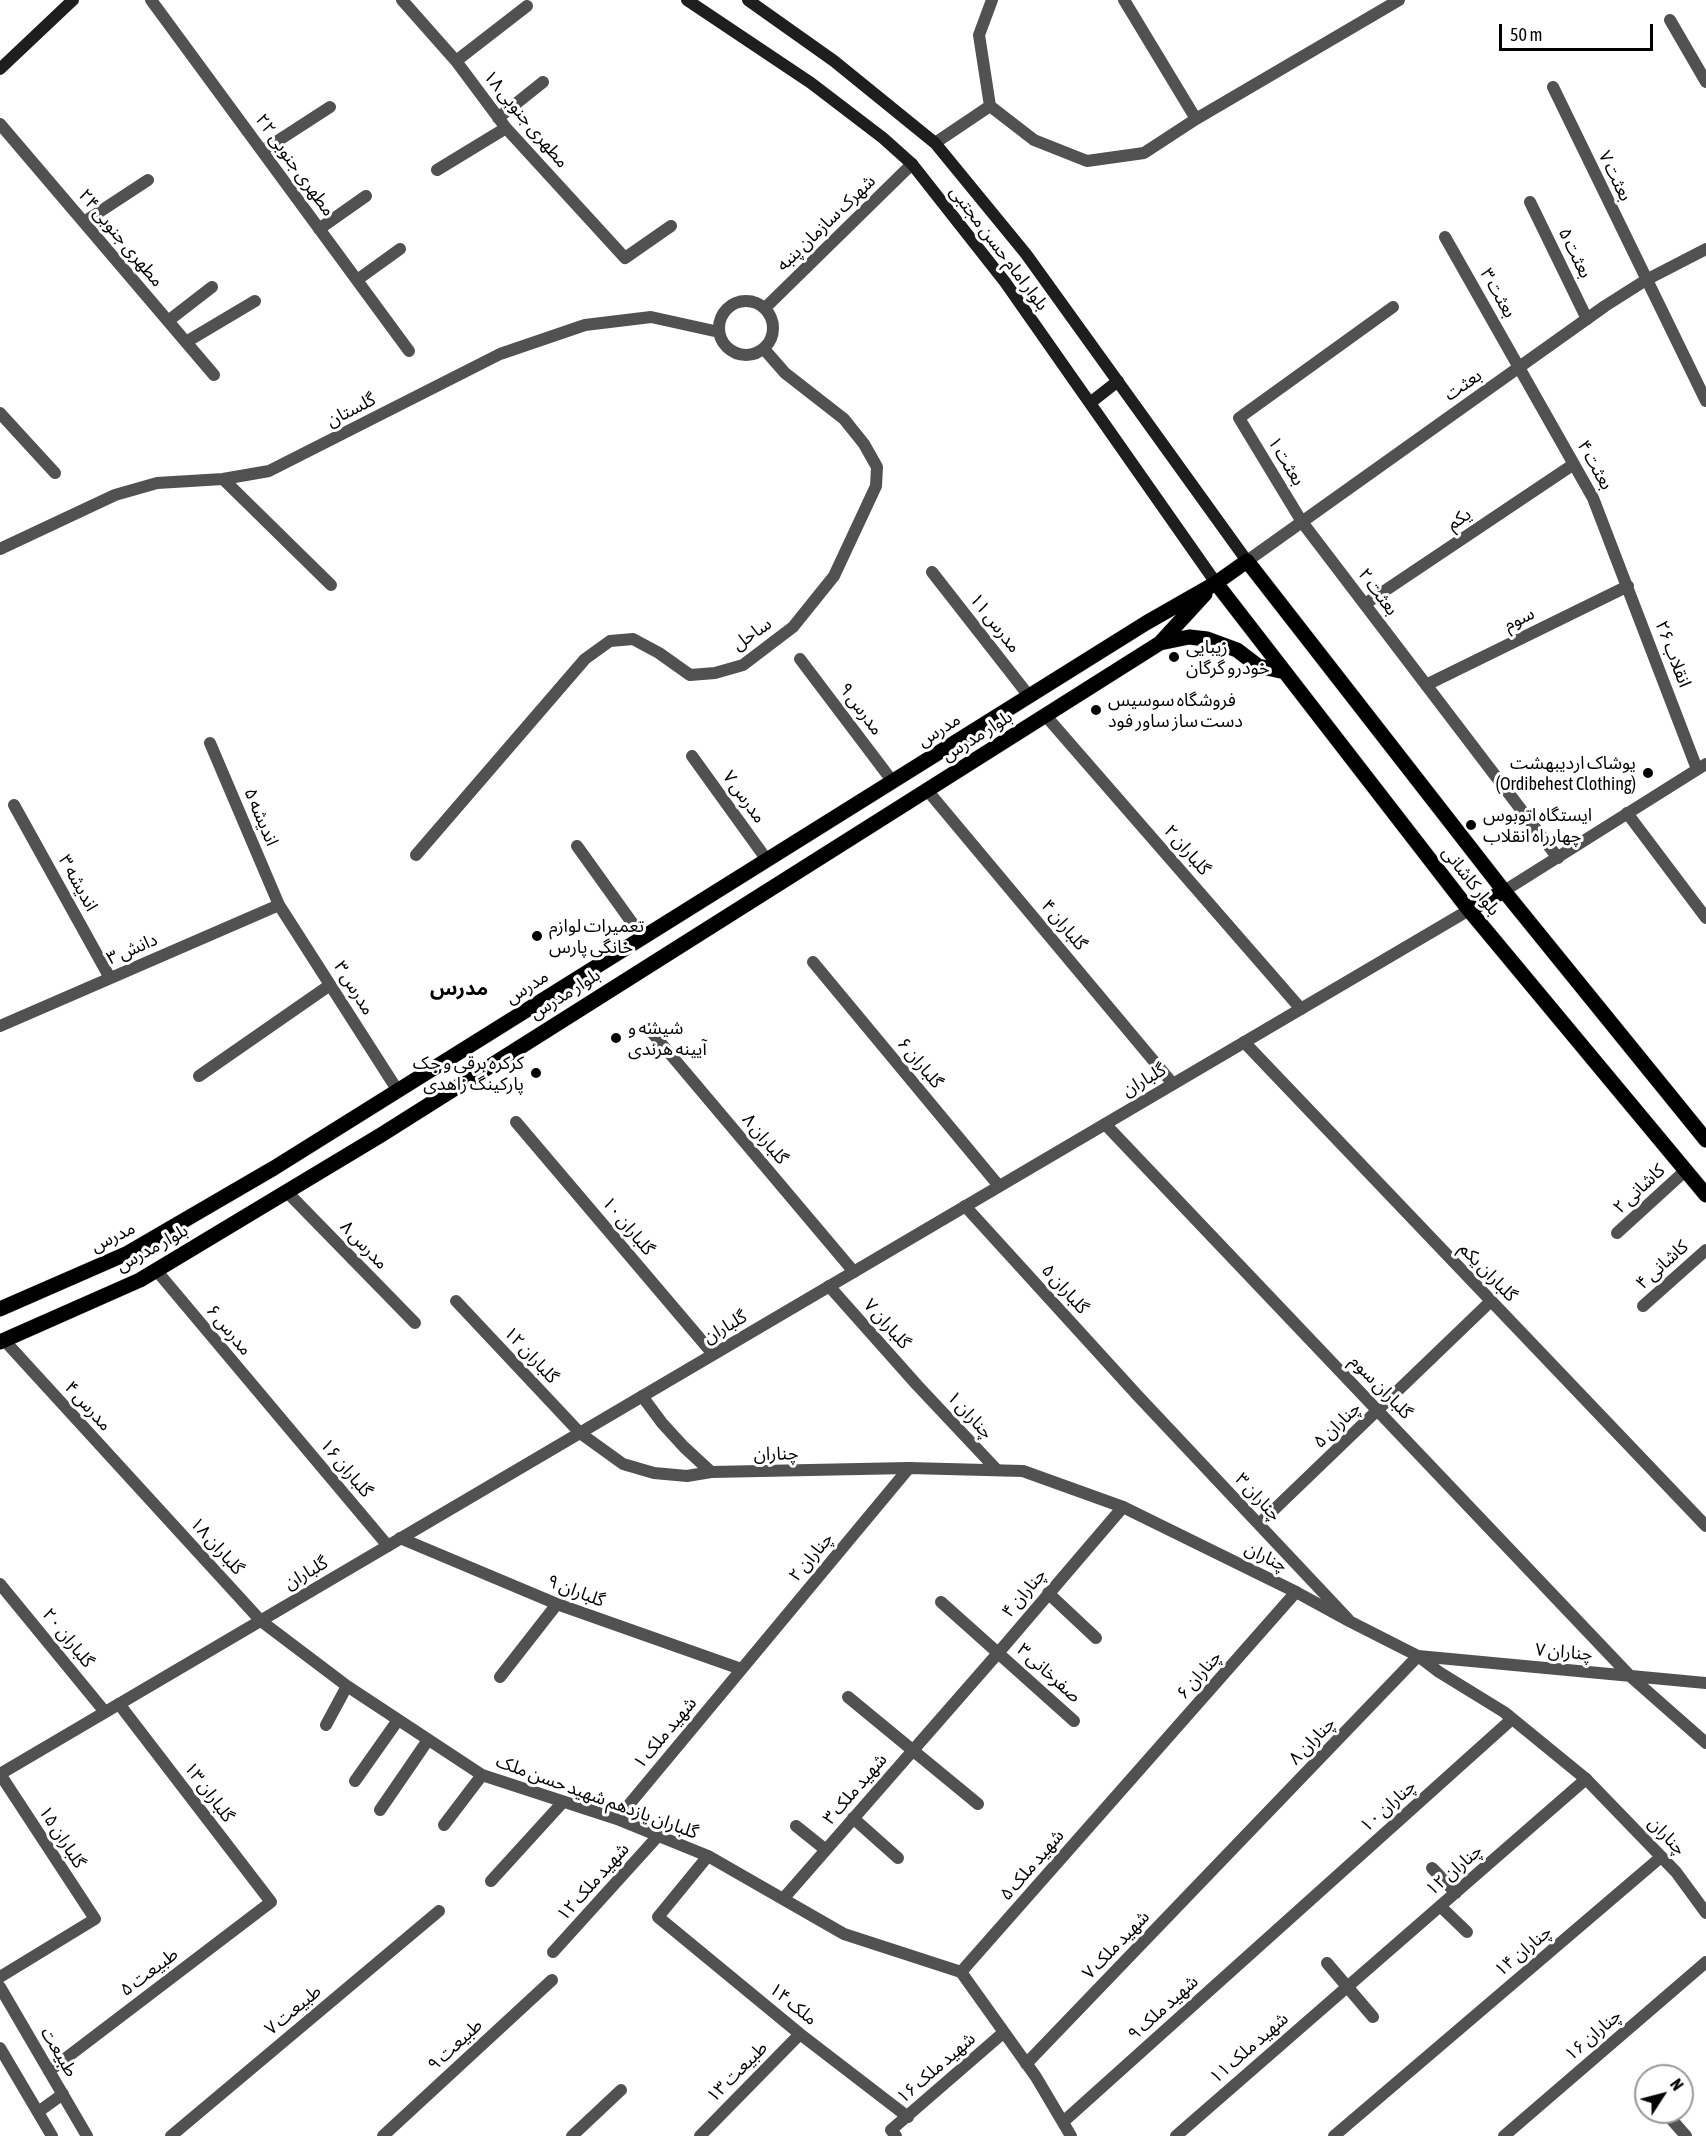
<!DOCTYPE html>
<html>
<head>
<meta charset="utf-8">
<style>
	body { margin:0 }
	#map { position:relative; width:1706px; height:2136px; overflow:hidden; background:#fff; font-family:"Asap Condensed",sans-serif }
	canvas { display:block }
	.north { position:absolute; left:1634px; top:2064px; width:60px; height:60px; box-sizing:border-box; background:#fff; border:2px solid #999; border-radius:50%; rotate:54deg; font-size:16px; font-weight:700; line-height:24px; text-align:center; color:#000 }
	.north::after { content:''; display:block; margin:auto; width:21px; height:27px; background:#000; clip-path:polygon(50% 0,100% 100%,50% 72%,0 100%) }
	.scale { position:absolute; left:1499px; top:24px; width:154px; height:27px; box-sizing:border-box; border:3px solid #000; border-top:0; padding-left:8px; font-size:18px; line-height:21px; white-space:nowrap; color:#000; -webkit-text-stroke:4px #fff; paint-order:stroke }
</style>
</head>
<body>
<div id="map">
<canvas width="1706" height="2136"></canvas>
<div class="north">N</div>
<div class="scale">50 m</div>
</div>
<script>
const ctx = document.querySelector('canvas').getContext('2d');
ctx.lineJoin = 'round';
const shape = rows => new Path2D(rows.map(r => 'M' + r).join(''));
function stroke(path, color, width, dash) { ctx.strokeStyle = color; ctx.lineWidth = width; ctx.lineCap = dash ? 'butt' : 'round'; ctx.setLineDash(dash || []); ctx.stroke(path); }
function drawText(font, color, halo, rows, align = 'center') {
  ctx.font = font + ' "Asap Condensed","Noto Sans Arabic",sans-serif'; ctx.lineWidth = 6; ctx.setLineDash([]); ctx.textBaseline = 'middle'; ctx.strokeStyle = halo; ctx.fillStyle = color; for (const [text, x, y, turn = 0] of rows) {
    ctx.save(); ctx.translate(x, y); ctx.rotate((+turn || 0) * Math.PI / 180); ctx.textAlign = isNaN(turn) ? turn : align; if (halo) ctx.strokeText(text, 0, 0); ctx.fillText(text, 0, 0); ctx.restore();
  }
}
const primary = shape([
	[1216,583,1469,910,1706,1195],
	[1160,643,1189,637,1207,639,1237,650,1258,666,1285,672],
	[1469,910,1504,891],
	[0,1309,128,1253,274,1168,1146,623,1216,583,1247,561,1504,891,1706,1140],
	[0,1342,140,1280,381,1135,1160,643,1205,594]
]);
stroke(primary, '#dbdbdb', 16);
stroke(shape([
	[1124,0,1196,119],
	[990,106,979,35,992,0],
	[935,143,990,106,1034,140,1087,161,1144,153,1196,119,1399,0]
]), '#515151', 12);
stroke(shape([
	[151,0,409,351],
	[402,0,456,61,506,128,625,258,671,226],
	[1670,20,1706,82],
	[456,61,527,6],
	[1553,87,1706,401],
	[498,118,543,82],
	[0,124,214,375],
	[262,151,330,107],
	[437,170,506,128],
	[1530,202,1587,319],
	[84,222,148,180],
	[319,229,366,196],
	[1445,237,1593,498,1697,769],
	[357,280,400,249],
	'719 328a27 27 0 1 1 54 0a27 27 0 1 1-54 0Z',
	[1393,307,1239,418,1302,522,1558,858],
	[765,308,912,164],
	[168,321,212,287],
	[186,342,255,301],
	[0,413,55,473],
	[223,479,331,585],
	[0,549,115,495,157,483,223,479,269,471,500,354,585,325,651,317,719,332],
	[932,572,1029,696],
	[1365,604,1574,464],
	[800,659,893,782],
	[1426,685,1628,586],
	[1045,715,1301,1009],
	[210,743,279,905,398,1091],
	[692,756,767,860],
	[927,790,1173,1084],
	[14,805,110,978],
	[1627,813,1706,918],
	[577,846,643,938],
	[416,855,585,659,610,641,633,639,659,653,690,675,715,673,743,665,793,627,834,576,876,486,877,467,864,444,844,419,785,373,764,349],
	[813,962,999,1186],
	[0,1026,279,905],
	[649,1029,854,1272],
	[1244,1042,1706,1526],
	[199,1076,330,985],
	[516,1122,713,1354],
	[1105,1124,1630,1676,1706,1743],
	[287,1192,415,1323],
	[965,1206,1138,1396,1348,1619],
	[1617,1233,1685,1171],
	[156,1270,388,1546],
	[829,1286,917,1385,997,1470],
	[456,1301,580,1433],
	[1643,1306,1706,1250],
	[4,1340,261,1621,347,1686,482,1775,617,1819,708,1856,844,1934,961,1972,1036,2077,1071,2136],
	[1259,1524,1491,1301],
	[400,1538,557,1604,741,1669],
	[0,1584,105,1712],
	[1048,1593,1096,1638],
	[941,1602,1074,1721],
	[500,1677,557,1604],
	[848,1697,978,1804],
	[326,1725,347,1686],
	[0,1774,95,1919,0,1977],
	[355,1781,398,1720],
	[380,1810,428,1740],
	[853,1818,898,1858],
	[617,1819,909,1468],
	[444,1825,482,1775],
	[796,1826,826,1850],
	[708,1856,658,1917,800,2034,908,2117],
	[1432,1868,1456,1893],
	[491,1881,563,1802],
	[783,1899,999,1652,1123,1507],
	[1440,1906,1467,1932],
	[553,1952,658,1836],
	[1327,1963,1373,2017],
	[961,1972,1296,1592],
	[1026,2064,1418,1656,1706,1683],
	[49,2071,271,1902,119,1704],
	[1665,2112,1686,2136],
	[1063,2122,1512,1719],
	[171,2136,439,1911],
	[383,2136,552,1980],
	[572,2136,621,2090],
	[700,2136,800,2034],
	[896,2136,891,2130,1003,2033],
	[1176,2136,1586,1779],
	[1334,2136,1661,1857],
	[1504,2136,1706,1962]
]), '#515151', 12);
stroke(shape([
	[1247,561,1605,306,1646,280,1706,249],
	[1504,891,1706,764],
	[642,1396,662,1423,684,1447,711,1472],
	[580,1433,623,1464,654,1473,687,1476,711,1472,909,1468,1023,1471,1123,1507,1296,1592,1351,1622,1418,1656,1439,1672,1504,1712,1586,1779,1676,1872,1706,1913],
	[0,1774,1469,910],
	[0,1987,87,2136],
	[0,2048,52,2136],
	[38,2112,63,2094]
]), '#515151', 12);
stroke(shape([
	[687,0,811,83,883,138,912,164,1005,282,1216,583],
	[748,0,834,61,935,143,1026,254,1247,561],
	[0,69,73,0],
	[1090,403,1118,381]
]), '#1e1e1e', 12);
stroke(primary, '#000', 15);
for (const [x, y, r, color] of [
	[1174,657,6,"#000"],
	[1096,710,6,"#000"],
	[1648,773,6,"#000"],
	[1471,825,6,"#000"],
	[537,936,6,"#000"],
	[616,1038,6,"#000"],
	[536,1073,6,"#000"]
]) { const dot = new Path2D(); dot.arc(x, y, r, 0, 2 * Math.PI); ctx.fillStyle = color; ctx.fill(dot); stroke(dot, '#fff', 2); }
drawText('18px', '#000', '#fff', [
	["۱۸ مطهری جنوبی",526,119,50],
	["مطهری جنوبی ۲۲",295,165,54],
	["۷ بعثت",1615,176,64],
	["شهرک سازمان پنبه",826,223,-44],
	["مطهری جنوبی ۲۴",121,238,50],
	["بلوار امام حسن مجتبی",999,248,53],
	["۵ بعثت",1575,253,64],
	["۳ بعثت",1498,293,61],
	["بعثت",1463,385,-35],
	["گلستان",351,410,-27],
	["۱ بعثت",1286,461,59],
	["۴ بعثت",1595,465,61],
	["یکم",1459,519,-34],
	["۲ بعثت",1378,592,53],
	["سوم",1519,619,-26],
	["مدرس ۱۱",995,623,52],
	["ساحل",752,634,-35],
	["انقلاب ۲۶",1673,654,69],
	["مدرس ۹",861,709,53],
	["مدرس",939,730,-32],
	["بلوار مدرس",977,736,-32],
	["مدرس ۷",744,797,54],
	["اندیشه ۵",261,817,67],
	["گلباران ۲",1187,850,49],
	["بلوار کاشانی",1471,881,52],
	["اندیشه ۳",78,883,61],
	["گلباران ۴",1064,925,50],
	["دانش ۳",132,949,-23],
	["مدرس",527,987,-32],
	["مدرس ۳",354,988,58],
	["بلوار مدرس",565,994,-32],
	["گلباران ۶",920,1063,50],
	["گلباران",1144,1080,-30],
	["گلباران ۸",765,1139,50],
	["۲ کاشانی",1639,1189,-43],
	["گلباران ۱۰",628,1226,50],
	["مدرس",113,1237,-26],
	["مدرس ۸",364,1245,46],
	["بلوار مدرس",152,1248,-29],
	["۴ کاشانی",1662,1265,-42],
	["گلباران یکم",1488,1272,46],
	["گلباران ۵",1065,1289,48],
	["۷ گلباران",887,1324,48],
	["گلباران",725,1327,-30],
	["مدرس ۶",229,1330,50],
	["گلباران ۱۲",531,1355,47],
	["گلباران سوم",1381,1387,46],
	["مدرس ۴",88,1406,48],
	["چناران ۱",970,1415,47],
	["۵ چناران",1337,1425,-44],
	["چناران",776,1454,-1],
	["گلباران ۱۶",346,1468,50],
	["چناران ۳",1258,1497,47],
	["گلباران ۱۸",217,1546,48],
	["۲ چناران",811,1557,-50],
	["چناران",1266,1557,26],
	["گلباران",306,1573,-30],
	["۹ گلباران",576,1591,21],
	["۴ چناران",1024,1593,-50],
	["گلباران ۲۰",68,1638,51],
	["چناران ۷",1564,1652,5],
	["صفرخانی ۳",1049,1673,42],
	["چناران ۶",1199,1675,-49],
	["۱ شهید ملک",665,1733,-50],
	["چناران ۸",1312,1741,-46],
	["۳ شهید ملک",855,1789,-49],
	["۱۳ گلباران",209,1792,53],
	["گلباران یازدهم شهید حسن ملک",597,1797,20],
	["چناران ۱۰",1388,1806,-42],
	["چناران",1667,1836,46],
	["گلباران ۱۵",62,1837,57],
	["شهید ملک ۵",1032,1865,-49],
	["چناران ۱۲",1454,1870,-41],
	["۱۲ شهید ملک",593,1882,-48],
	["شهید ملک ۷",1116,1945,-46],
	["چناران ۱۴",1523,1951,-40],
	["۵ طبیعت",149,1972,-37],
	["ملک ۱۴",793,2004,39],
	["شهید ملک ۹",1163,2008,-42],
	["طبیعت ۷",293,2010,-40],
	["چناران ۱۶",1593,2035,-41],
	["طبیعت ۹",455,2045,-43],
	["شهید ملک ۱۱",1249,2048,-41],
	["طبیعت",59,2052,59],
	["شهید ملک ۱۶",936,2068,-41],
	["طبیعت ۱۳",737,2072,-45]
]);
drawText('18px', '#000', '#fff', [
	["زیبایی",1186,647],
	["خودرو گرگان",1186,668],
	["فروشگاه سوسیس",1108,700],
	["دست ساز ساور فود",1108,721],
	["پوشاک اردیبهشت",1636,763,"right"],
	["(Ordibehest Clothing)",1636,784,"right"],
	["ایستگاه اتوبوس",1483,815],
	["چهارراه انقلاب",1483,836],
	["تعمیرات لوازم",549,926],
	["خانگی پارس",549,947],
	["شیشه و",628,1028],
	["آیینه هرندی",628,1049],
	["کرکره برقی و جک",524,1063,"right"],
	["پارکینگ زاهدی",524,1084,"right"]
], 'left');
drawText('bold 20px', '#000', '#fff', [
	["مدرس",459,989]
]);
</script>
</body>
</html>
